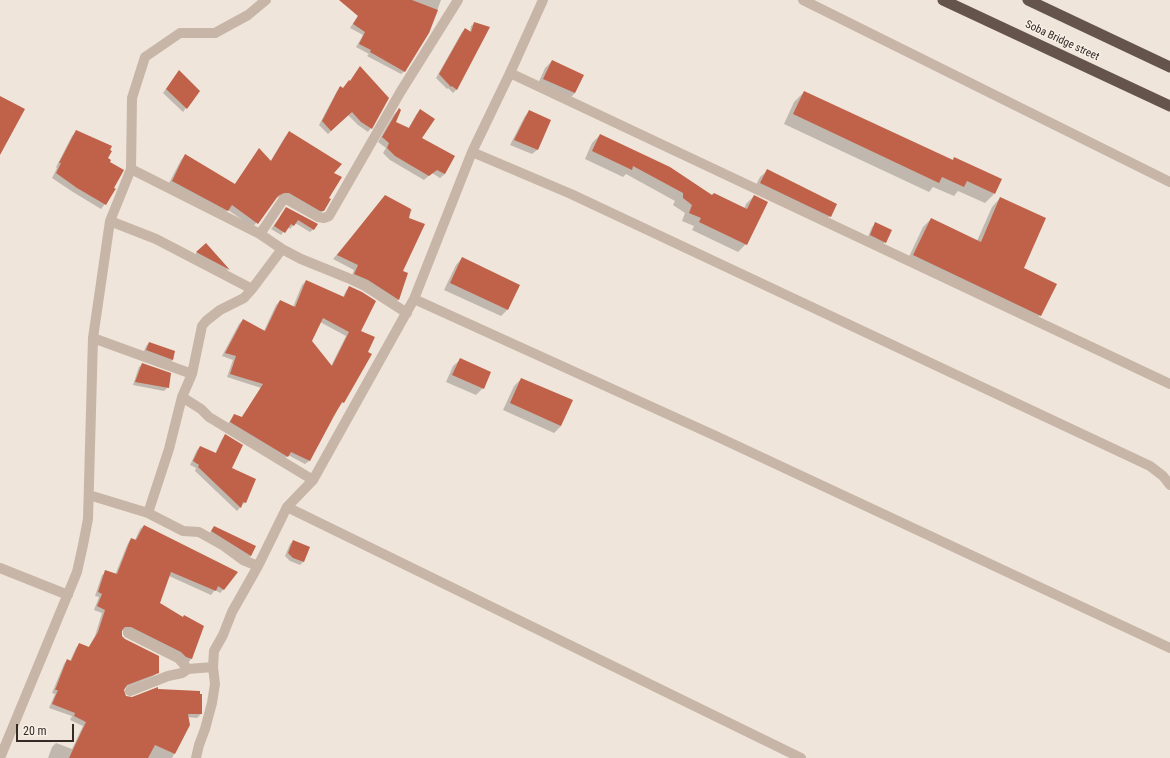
<!DOCTYPE html>
<html>
<head>
<meta charset="utf-8">
<style>
	body { margin:0 }
	#map { position:relative; width:1170px; height:758px; overflow:hidden; background:#f0e5da; font-family:"Roboto Condensed",sans-serif }
	canvas { display:block }
	.scale { position:absolute; left:16px; top:724px; width:58px; height:18px; box-sizing:border-box; border:2px solid #342b27; border-top:0; padding-left:5px; font-size:12px; line-height:14px; white-space:nowrap; color:#342b27; -webkit-text-stroke:3px #f8efe6; paint-order:stroke }
</style>
</head>
<body>
<div id="map">
<canvas width="1170" height="758"></canvas>
<div class="scale">20 m</div>
</div>
<script>
const ctx = document.querySelector('canvas').getContext('2d');
ctx.lineJoin = 'round';
function fillPath(path, color) { ctx.fillStyle = color; ctx.fill(path, 'evenodd'); }
const shape = rows => new Path2D(rows.map(r => 'M' + r).join(''));
function stroke(path, color, width, dash) { ctx.strokeStyle = color; ctx.lineWidth = width; ctx.lineCap = dash ? 'butt' : 'round'; ctx.setLineDash(dash || []); ctx.stroke(path); }
function drawText(font, color, halo, rows, align = 'center') {
  ctx.font = font + ' "Roboto Condensed",sans-serif'; ctx.lineWidth = 3; ctx.setLineDash([]); ctx.textBaseline = 'middle'; ctx.strokeStyle = halo; ctx.fillStyle = color; for (const [text, x, y, turn = 0] of rows) {
    ctx.save(); ctx.translate(x, y); ctx.rotate((+turn || 0) * Math.PI / 180); ctx.textAlign = isNaN(turn) ? turn : align; if (halo) ctx.strokeText(text, 0, 0); ctx.fillText(text, 0, 0); ctx.restore();
  }
}
fillPath(shape([
	[384,0,441,0,429,33],
	[361,11,405,71,401,74,367,56,369,54,356,47,363,35,350,28],
	[475,23,489,28,456,90,453,93,448,88,447,89,436,78,462,32,465,29,470,32,471,26],
	[552,61,583,76,575,93,568,100,537,86,545,68],
	[179,71,198,91,183,112,163,93],
	[349,81,388,98,371,128,368,132,358,125,348,115,328,134,319,125,337,91,341,88,343,89],
	[804,92,952,161,954,158,994,194,985,203,958,191,954,196,933,187,929,192,784,124,794,102],
	[399,110,395,123,408,129,416,115,420,110,420,138,445,174,440,178,432,173,424,180,390,160,383,153,386,148,378,142,394,114],
	[530,111,549,120,537,150,532,154,510,145,525,116],
	[76,132,106,159,105,204,101,209,73,192,52,178,57,168,56,167,72,136],
	[290,133,332,173,324,210,319,215,285,197,279,197,274,199,253,227,228,210,223,214,168,185,181,160,185,155,234,185,259,149,270,162,285,137],
	[600,135,712,196,744,209,746,204,754,196,766,202,746,244,738,252,692,230,694,226,682,221,685,213,673,205,675,201,626,174,623,177,585,159,592,143],
	[767,171,830,216,823,223,753,191,760,177],
	[385,197,412,210,408,218,402,271,407,273,398,300,394,304,351,278,354,270,333,259],
	[1000,198,1023,269,1040,315,1032,324,906,263,923,227,931,219,977,241,992,207],
	[287,208,314,229,310,232,295,223,290,229,287,227,281,235,271,229],
	[875,224,885,242,882,246,867,239,872,227],
	[206,245,228,270,225,273,193,256],
	[462,258,519,285,507,310,501,316,444,290,456,265],
	[306,281,343,297,346,291,349,287,360,331,343,402,333,415,309,461,305,464,288,455,284,460,227,426,231,419,234,415,241,418,261,388,227,377,233,360,222,356,239,324,243,320,264,331,276,305,280,301,293,307,302,285],
	[320,322,346,336,331,366,311,342],
	[149,343,174,352,173,360,169,363,143,354,146,346],
	[460,360,483,388,476,395,446,382,453,366],
	[142,364,168,387,164,391,133,385,139,367],
	[521,379,561,426,554,433,503,410,514,386],
	[225,435,230,468,245,502,237,511,195,471,196,468,190,465,197,450,200,447,215,454,222,439],
	[144,526,224,589,220,593,215,590,211,595,169,576,159,603,183,618,202,626,191,659,188,663,127,631,121,631,121,637,158,672,154,676,124,688,122,690,126,697,133,698,157,690,201,714,197,718,187,717,189,725,172,758,48,758,52,747,56,743,72,749,83,726,70,720,72,716,49,708,55,694,52,693,64,664,67,660,70,661,76,648,79,644,88,648,95,636,102,613,94,610,99,597,95,596,102,575,106,572,115,575,128,543,131,539,135,540,140,529],
	[211,531,255,546,251,556,247,559,209,535],
	[293,541,309,547,303,562,300,565,290,561,285,556,290,544]
]), '#0003');
fillPath(shape([
	[339,0,412,0,438,10,429,33,405,72,370,52,371,50,359,44,365,32,353,24,358,16],
	[474,22,490,27,457,90,452,86,451,87,439,74,465,28,471,32],
	[552,60,584,75,575,93,543,79],
	[360,66,389,98,372,129,361,122,352,112,331,131,322,121,340,86,343,88,349,80,350,81],
	[179,70,200,91,187,109,166,89],
	[804,91,953,160,954,157,1002,179,995,194,967,181,964,187,942,177,939,183,793,114],
	[0,96,25,109,0,155],
	[399,108,401,110,396,122,409,128,420,109,435,119,422,138,455,156,445,174,437,170,429,176,395,156,387,148,389,143,382,137],
	[529,110,551,120,538,150,514,140],
	[76,130,112,146,110,150,112,151,108,158,111,160,110,162,124,170,114,188,116,189,115,190,106,205,77,188,56,173,61,163,59,163],
	[289,131,342,164,334,173,342,177,329,198,331,199,324,211,320,211,289,193,284,193,278,196,258,224,232,205,228,211,172,181,185,154,235,184,259,148,271,161],
	[600,134,670,167,712,195,714,193,747,209,754,195,768,202,747,245,699,222,701,218,689,213,692,205,683,198,683,193,633,166,632,170,592,151],
	[767,169,837,204,831,217,760,183],
	[385,195,411,209,409,218,425,224,403,271,408,273,399,300,368,280,354,274,358,265,337,255],
	[1000,197,1046,218,1024,268,1057,284,1041,316,913,255,931,218,981,242],
	[286,207,318,224,314,230,298,220,294,226,291,224,285,233,274,226],
	[875,222,892,230,886,243,870,235],
	[206,243,230,270,196,252],
	[462,257,520,285,508,310,450,283],
	[306,280,344,297,349,286,362,292,376,301,361,331,375,337,368,352,372,354,344,403,342,402,334,416,310,461,291,452,288,457,230,422,234,414,242,417,263,384,230,374,236,356,225,353,243,319,265,331,280,300,295,307],
	[323,318,349,332,332,366,312,341],
	[149,342,175,351,173,360,146,350],
	[460,358,491,372,484,389,452,375],
	[142,363,171,373,169,388,135,382],
	[521,378,573,400,561,426,510,403],
	[225,434,243,445,232,468,256,479,246,503,243,502,241,508,198,467,199,465,193,461,200,446,216,453],
	[144,525,238,572,224,590,218,586,216,591,171,572,160,603,183,617,184,615,204,626,192,659,186,657,181,652,131,627,125,627,122,630,122,636,125,639,159,656,159,673,127,685,124,690,126,696,132,697,158,687,158,689,200,691,200,694,202,694,202,714,188,714,190,725,175,754,155,745,148,758,69,758,86,722,74,716,75,713,52,704,58,690,55,690,67,659,71,661,79,643,89,647,98,632,105,610,97,606,102,594,98,592,105,570,117,574,131,538,136,540],
	[214,526,256,546,251,556,211,531],
	[293,540,310,547,304,562,293,558,288,553]
]), '#bf6249');
stroke(shape([
	[803,0,1170,182],
	[510,73,1170,384],
	[472,152,571,194,1150,466,1163,476,1170,485],
	[131,169,260,234,282,249,301,259,348,278,365,286,407,313],
	[110,221,156,239,252,289],
	[260,234,283,200,286,199,318,217,324,218,329,216,401,91,458,0],
	[414,299,718,437,1170,648],
	[93,338,192,374],
	[182,397,201,409,209,417,313,480],
	[89,495,148,513,183,531,199,532,224,546,243,560,258,566],
	[287,507,801,758],
	[148,513,169,449,182,397,192,374,202,326,206,321,220,310,244,298,252,289,282,249],
	[0,568,68,595],
	[128,633,178,658,188,669],
	[130,691,168,676,182,673,188,669,213,667],
	[0,758,77,572,83,545,88,519,93,338,110,221,131,169,132,98,145,57,180,33,215,33,248,15,266,0],
	[196,758,199,745,205,729,212,703,215,684,213,667,214,651,223,635,232,612,258,566,287,507,313,480,414,299,472,152,510,73,543,0]
]), '#c7b5a7', 10);
stroke(shape([
	[943,0,1170,106],
	[1028,0,1170,67]
]), '#65544c', 11);
drawText('11px', '#342b27', '#f8efe6', [
	["Soba Bridge street",1062,41,25]
]);
</script>
</body>
</html>
